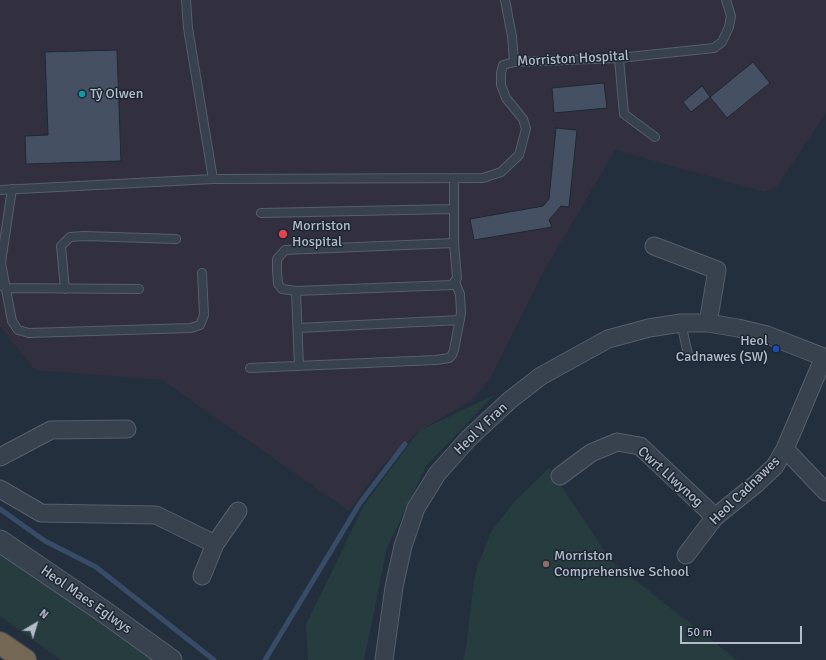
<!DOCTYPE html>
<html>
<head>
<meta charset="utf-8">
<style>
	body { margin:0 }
	#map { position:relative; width:826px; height:660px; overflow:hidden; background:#242f3e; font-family:Signika,sans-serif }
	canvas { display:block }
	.north { position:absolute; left:16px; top:604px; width:40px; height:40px; -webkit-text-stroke:3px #1d2633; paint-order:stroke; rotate:38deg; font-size:11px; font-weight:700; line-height:16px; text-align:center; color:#b4bcc9 }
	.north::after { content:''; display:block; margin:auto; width:14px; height:18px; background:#b4bcc9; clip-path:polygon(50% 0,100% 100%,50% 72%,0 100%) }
	.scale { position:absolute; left:680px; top:626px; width:122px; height:18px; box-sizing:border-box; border:2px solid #b4bcc9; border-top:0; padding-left:5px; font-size:12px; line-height:14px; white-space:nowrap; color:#b4bcc9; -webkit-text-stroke:3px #1d2633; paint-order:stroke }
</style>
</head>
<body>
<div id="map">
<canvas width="826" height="660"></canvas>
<div class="north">N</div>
<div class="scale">50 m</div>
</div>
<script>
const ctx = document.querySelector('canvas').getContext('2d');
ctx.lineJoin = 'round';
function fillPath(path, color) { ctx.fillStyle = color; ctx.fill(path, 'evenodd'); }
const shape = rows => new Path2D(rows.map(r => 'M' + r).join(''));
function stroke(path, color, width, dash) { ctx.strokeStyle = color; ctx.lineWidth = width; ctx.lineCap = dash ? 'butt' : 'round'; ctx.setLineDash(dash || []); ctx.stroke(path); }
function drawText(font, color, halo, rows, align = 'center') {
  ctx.font = font + ' Signika,sans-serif'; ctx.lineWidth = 3; ctx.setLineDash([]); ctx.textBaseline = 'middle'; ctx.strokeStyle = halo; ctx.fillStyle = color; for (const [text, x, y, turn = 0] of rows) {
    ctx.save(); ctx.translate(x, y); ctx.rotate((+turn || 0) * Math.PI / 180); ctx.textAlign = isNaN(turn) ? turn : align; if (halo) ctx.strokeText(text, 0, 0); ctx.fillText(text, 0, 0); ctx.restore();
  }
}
fillPath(shape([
	[0,0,826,0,826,113,777,186,765,192,615,150,541,276,490,379,472,400,419,431,380,468,349,511,162,380,35,370,0,326]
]), '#32303f');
fillPath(shape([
	[494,395,426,466,387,548,364,660,308,660,306,625,364,505,419,431],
	[549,468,612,562,737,660,463,660,466,648,474,581,478,565,491,532,514,502],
	[0,551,22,565,153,660,61,660,0,616]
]), '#263c3f');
stroke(shape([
	[0,509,45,541,96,567,214,660],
	[265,660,360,503,405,444]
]), '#394c67', 5);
const building = shape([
	[117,50,121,161,26,164,25,136,48,135,45,52,117,50],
	[753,62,770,83,727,118,710,97,753,62],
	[604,83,607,108,554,113,552,88,604,83],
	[702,86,710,97,691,112,683,102,702,86],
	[556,128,577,130,569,207,561,206,549,220,552,227,474,240,470,219,543,206,549,199,556,128]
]);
fillPath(building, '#455162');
stroke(building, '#1f2835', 1);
const service = shape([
	[186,0,188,28,213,179],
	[505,0,512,36,514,62],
	[619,58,624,114,655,137],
	[454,178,454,243,457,278,452,285,296,291,282,289,278,284,277,270,277,259,285,250,454,243],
	[12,189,1,263,12,321,18,330,29,333,191,328,200,325,204,315,202,273],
	[0,190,213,179,483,178,501,172,519,155,526,129,523,119,506,98,501,85,501,73,503,65,514,62,619,58,714,48,722,42,729,27,731,16,726,0],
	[261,213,454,209],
	[1,285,5,288,139,289],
	[65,289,61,246,70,237,84,236,176,239],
	[296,291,299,366],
	[681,323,688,354],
	[298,328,460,320],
	[250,368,436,360,449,358,452,355,454,350,461,313,460,294,455,282]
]);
const minor = shape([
	[654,246,717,270,708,323],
	[785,449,826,492],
	[0,457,51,430,127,429],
	[560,476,591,453,617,442,640,446,715,517],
	[0,489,41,513,156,515,215,544],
	[686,555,715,517,756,484,775,466,785,449,824,357],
	[202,576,215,544,238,511],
	[384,660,394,587,403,546,416,508,437,474,469,438,510,400,541,376,608,339,649,328,681,323,708,323,738,328,767,335,826,358]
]);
const tertiary = shape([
	[0,541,103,611,171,660]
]);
const motorway = shape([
	[0,643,25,660]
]);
stroke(service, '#565f6c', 10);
stroke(minor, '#565f6c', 19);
stroke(tertiary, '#565f6c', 23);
stroke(motorway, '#434c59', 24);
stroke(service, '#38414e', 8);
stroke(minor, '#38414e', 17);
stroke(tertiary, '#38414e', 21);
stroke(motorway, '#746855', 22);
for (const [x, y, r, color] of [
	[82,94,4,"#0f9aa8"],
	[283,234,5,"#e0444e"],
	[776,349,4,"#1a4fb4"],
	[546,564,4,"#8d6e63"]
]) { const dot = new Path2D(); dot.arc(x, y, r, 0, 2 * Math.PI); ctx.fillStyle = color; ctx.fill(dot); stroke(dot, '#1d2633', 1.5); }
drawText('14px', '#b4bcc9', '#1d2633', [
	["Morriston Hospital",573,59,-3],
	["Heol Y Fran",481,429,-44],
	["Cwrt Llwynog",670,477,42],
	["Heol Cadnawes",745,491,-44],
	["Heol Maes Eglwys",86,600,35]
]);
drawText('14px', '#b4bcc9', '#1d2633', [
	["Tŷ Olwen",90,94],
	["Morriston",292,226],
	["Hospital",292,242],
	["Heol",768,341,"right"],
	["Cadnawes (SW)",768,357,"right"],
	["Morriston",554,556],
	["Comprehensive School",554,572]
], 'left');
</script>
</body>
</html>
